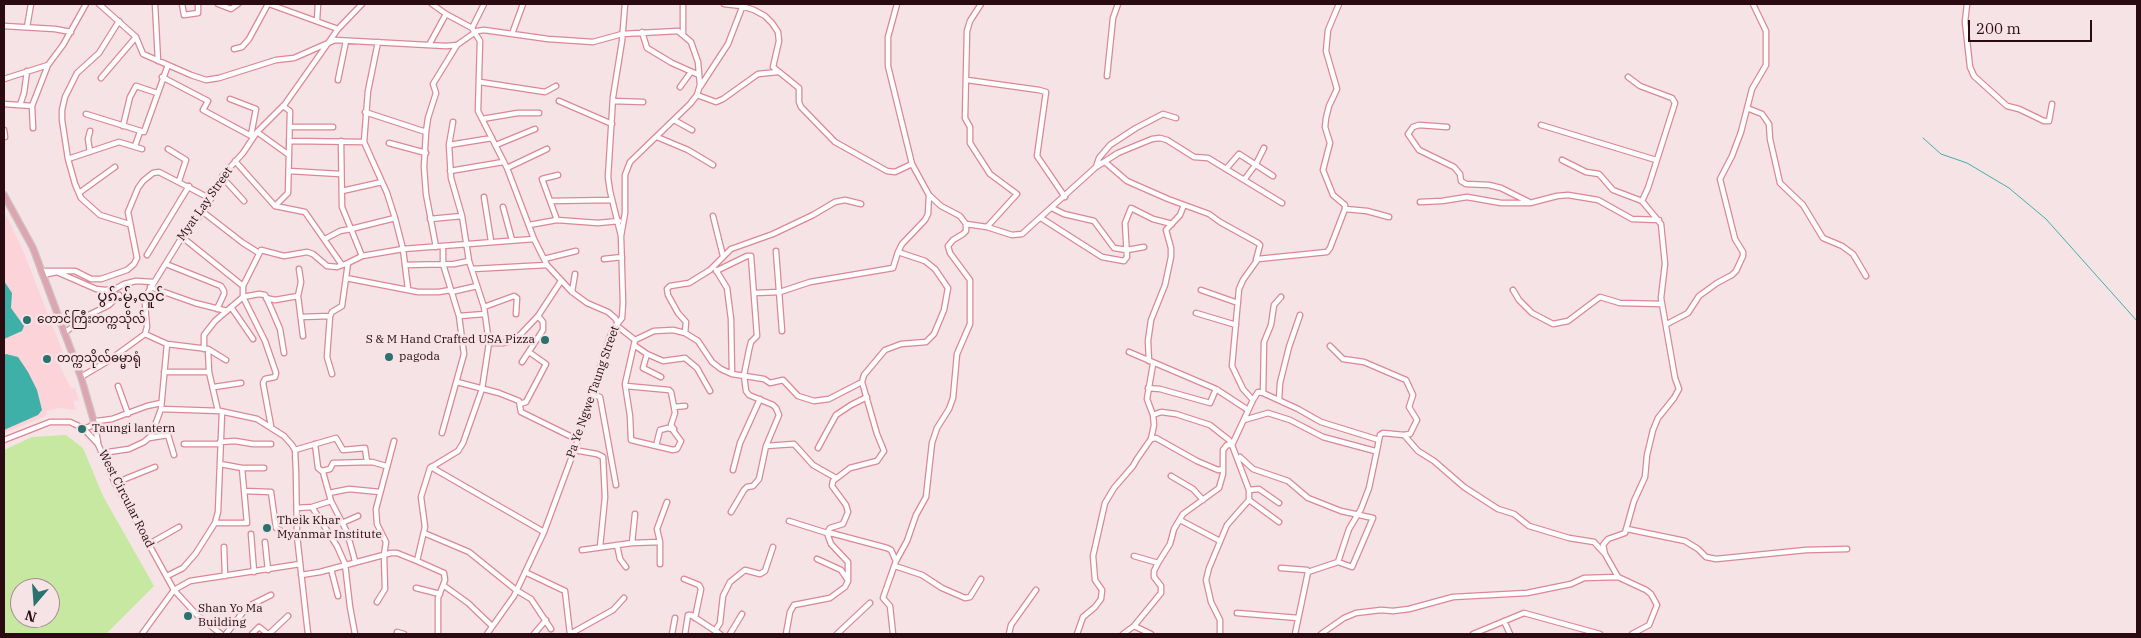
<!DOCTYPE html>
<html>
<head>
<meta charset="utf-8">
<style>
	body { margin:0 }
	#map { position:relative; width:2141px; height:638px; overflow:hidden; background:#f6e3e5; font-family:"IBM Plex Serif",serif }
	canvas { display:block }
	.frame { position:absolute; inset:0; border:5px solid #2a0b12; pointer-events:none }
	.north { position:absolute; left:10px; top:578px; width:50px; height:50px; box-sizing:border-box; background:#f6e3e5; border:1px solid #a48d91; border-radius:50%; rotate:198deg; font-size:14px; font-weight:700; line-height:20px; text-align:center; color:#2a0b12 }
	.north::after { content:''; display:block; margin:auto; width:18px; height:22px; background:#29726d; clip-path:polygon(50% 0,100% 100%,50% 72%,0 100%) }
	.scale { position:absolute; left:1968px; top:20px; width:124px; height:22px; box-sizing:border-box; border:2px solid #2a0b12; border-top:0; padding-left:6px; font-size:15px; line-height:18px; white-space:nowrap; color:#2a0b12; -webkit-text-stroke:4px #f6e3e5; paint-order:stroke }
</style>
</head>
<body>
<div id="map">
<canvas width="2141" height="638"></canvas>
<div class="frame"></div>
<div class="north">N</div>
<div class="scale">200 m</div>
</div>
<script>
const ctx = document.querySelector('canvas').getContext('2d');
ctx.lineJoin = 'round';
function fillPath(path, color) { ctx.fillStyle = color; ctx.fill(path, 'evenodd'); }
const shape = rows => new Path2D(rows.map(r => 'M' + r).join(''));
function stroke(path, color, width, dash) { ctx.strokeStyle = color; ctx.lineWidth = width; ctx.lineCap = dash ? 'butt' : 'round'; ctx.setLineDash(dash || []); ctx.stroke(path); }
function drawText(font, color, halo, rows, align = 'center') {
  ctx.font = font + ' "IBM Plex Serif","Noto Sans Myanmar",serif'; ctx.lineWidth = 5; ctx.setLineDash([]); ctx.textBaseline = 'middle'; ctx.strokeStyle = halo; ctx.fillStyle = color; for (const [text, x, y, turn = 0] of rows) {
    ctx.save(); ctx.translate(x, y); ctx.rotate((+turn || 0) * Math.PI / 180); ctx.textAlign = isNaN(turn) ? turn : align; if (halo) ctx.strokeText(text, 0, 0); ctx.fillText(text, 0, 0); ctx.restore();
  }
}
fillPath(shape([
	[4,211,24,253,64,355,57,360,71,388,75,388,79,400,73,401,76,410,59,408,47,411,46,416,4,433]
]), '#fcd3d9');
fillPath(shape([
	[66,435,83,448,103,496,154,586,106,634,4,634,4,450,32,437],
	[20,588,50,588,50,618,20,618]
]), '#c7e8a1');
fillPath(shape([
	[4,281,12,293,11,308,24,326,22,331,4,339],
	[6,354,18,357,28,372,37,390,42,410,38,415,4,430,4,355]
]), '#3eb0a8');
stroke(shape([
	[1923,138,1941,154,1967,163,2009,188,2046,219,2137,321]
]), '#3eb0a8', 1);
const minor = shape([
	[99,4,136,37,143,54,191,75,206,80,219,78,276,60,294,58,335,40,446,46,457,45,477,31,484,30,548,39,593,42,622,34,678,31,691,42,698,62,700,85,697,95,690,104,630,162,625,175,625,213,621,236],
	[155,4,158,61],
	[182,4,184,15,198,13,198,4],
	[218,4,231,9,238,4],
	[269,4,338,29],
	[432,4,446,14,472,28,480,41,478,111,507,168,534,239],
	[724,4,742,6,754,10,765,16,772,23,778,32,779,41,773,67,799,88,799,102,801,107,835,142,887,171,895,172,912,164],
	[981,4,970,21,967,31,965,118,970,127,970,143,990,174,1017,194,987,227],
	[1967,4,1965,22,1970,67,1974,76,2007,106,2019,109,2044,121,2049,121,2052,104],
	[317,20,318,4],
	[119,21,99,53,77,73,65,97,62,110,62,120,68,159,75,184,81,198,100,215,129,224],
	[4,26,55,29,71,32],
	[27,27,31,4],
	[472,28,484,4],
	[642,32,647,48,672,63,699,75],
	[512,34,523,4],
	[683,35,683,4],
	[378,42,368,91,364,142,387,193,395,218,403,249,408,289],
	[429,45,446,14],
	[234,49,242,47,249,39,268,4],
	[1107,76,1113,18,1118,4],
	[162,77,208,101,203,110,253,137],
	[1628,77,1640,86,1672,98,1675,103,1648,188,1642,201,1661,224,1665,264,1661,298,1675,378,1679,389,1674,398,1658,418,1653,430,1647,455,1645,477,1634,501,1625,533,1608,539,1603,545,1605,554,1618,577,1646,590,1651,594,1657,605,1649,625,1632,634],
	[101,78,136,37],
	[4,79,48,65],
	[338,80,346,41],
	[967,80,1039,90,1046,92,1037,156,1065,197],
	[480,82,545,92,556,86],
	[680,87,691,72],
	[700,87,728,44,743,5],
	[697,95,716,102,723,99,758,74,778,72],
	[230,99,256,109,251,135],
	[559,101,612,124],
	[613,101,643,102],
	[4,104,32,106],
	[20,105,24,93,27,71],
	[1747,108,1762,114,1769,124,1770,139,1780,183,1803,205,1823,238,1842,246,1853,254,1866,276],
	[365,112,426,132],
	[86,114,144,132,168,65],
	[482,119,518,113,539,113],
	[674,120,692,130],
	[1541,125,1656,160],
	[123,126,130,97,136,86,157,93],
	[290,127,333,127],
	[1447,127,1419,125,1413,127,1408,134,1419,150,1454,167,1460,174,1461,181,1466,184,1489,185,1501,188,1529,202],
	[33,128,32,106,48,65,63,45,86,4],
	[4,130,5,137],
	[90,131,88,139,90,152],
	[257,132,289,155],
	[657,137,688,150,713,165],
	[289,141,364,142],
	[341,141,342,207,351,229,395,218],
	[389,143,426,153],
	[449,145,492,138],
	[496,145,535,129],
	[135,146,140,132],
	[168,149,186,160,179,181],
	[68,159,119,142,142,149],
	[1562,160,1586,172,1599,174,1613,190,1642,201],
	[235,161,275,206,305,212,342,265],
	[1105,162,1127,181,1168,199,1209,214,1220,222,1258,243,1260,245,1256,260],
	[1096,167,1099,158,1110,145,1136,128,1163,114,1176,118],
	[507,168,547,149],
	[1226,169,1239,154,1273,176],
	[289,171,340,174],
	[450,171,503,162],
	[222,177,244,201],
	[1244,180,1256,164,1264,148],
	[342,191,382,182],
	[79,193,115,167],
	[484,197,491,241],
	[550,201,612,200],
	[1420,202,1442,201,1467,197,1501,203,1530,203,1557,196,1568,195,1598,200,1632,219,1659,220],
	[275,206,288,193,290,111,283,106],
	[503,207,512,240],
	[1052,208,1064,214,1094,221,1114,248,1127,250,1144,247],
	[1345,209,1367,211,1389,217],
	[203,212,243,243,259,253],
	[713,216,723,256],
	[1041,218,1102,257,1124,261,1127,257,1125,223,1131,208,1153,219,1172,224],
	[430,219,462,216],
	[557,220,542,179,558,175],
	[966,224,987,227,1012,235,1022,234,1096,167,1118,153,1152,139,1160,138,1167,140,1194,157,1208,158,1282,203],
	[529,225,557,220,598,223,619,221],
	[182,237,243,286],
	[325,239,340,231,351,229,362,256],
	[436,247,426,194,424,167,426,132,428,118,436,93,433,84,457,45],
	[776,251,782,331],
	[147,255,189,186],
	[544,259,576,251],
	[604,259,622,257],
	[166,264,221,286,224,291,224,294,217,309],
	[405,265,454,264,469,261],
	[299,269,301,282,298,296,303,336],
	[472,269,547,265],
	[716,270,727,288,731,319,732,374],
	[41,271,75,271,91,279,101,279,127,270,134,264,137,258,128,212,138,188,143,181,153,173,159,172,211,199],
	[716,271,747,256,751,256,757,336,751,342,749,350,744,375,746,391,749,395,773,405,776,408,779,415,766,446,759,479,753,486,747,487,744,490,731,512],
	[43,275,57,272,96,289,105,290,115,289,124,284,136,281,153,282],
	[346,278,418,292,439,292,450,290],
	[150,287,195,303,227,311],
	[1201,290,1238,303],
	[1513,290,1519,300,1532,313,1553,324,1568,321,1600,297,1620,303,1662,304],
	[451,292,477,286],
	[572,292,575,274],
	[755,293,780,292,810,282,893,268,898,252],
	[266,298,275,300,298,296],
	[231,307,253,339],
	[484,307,514,296,517,298,516,314],
	[1196,313,1236,325],
	[459,316,485,314],
	[301,317,330,316],
	[618,323,622,318,623,303,621,236,610,191,608,177,613,97,622,41,625,4],
	[1667,324,1688,313,1699,296,1717,283,1732,275,1736,271,1743,256,1743,252,1735,239,1720,179,1732,156,1741,132,1752,89,1766,65,1766,31,1753,4],
	[616,325,635,340],
	[64,333,89,315,109,305,119,295],
	[685,333,686,322,678,313,668,295,667,289,670,286,689,283,710,270,731,249,773,234,813,215,835,202,845,200,861,204],
	[145,334,167,344,208,349,226,360],
	[635,340,654,331,673,330,685,333,698,341,712,362,721,369,732,374,764,379,770,383,783,380,798,396,814,401,829,399,862,382],
	[635,340,625,384,630,416,631,440,656,446,660,430,668,428,672,429,681,441,677,449,673,450,656,446],
	[489,343,503,343,512,341,519,336,538,316,561,281],
	[634,345,647,354,663,361,685,358,697,368,710,391],
	[204,349,204,335,215,321,243,297,259,294,265,295,271,308,280,329,284,353],
	[208,349,209,372,218,411],
	[1129,352,1216,389,1248,410],
	[647,354,643,368,661,377],
	[1149,361,1148,341,1151,320,1165,285,1171,257,1171,248,1166,230,1180,215,1184,205],
	[522,362,543,330,543,322,538,316],
	[164,372,209,372],
	[332,374,327,357,330,316,332,312,342,306,348,263,362,256,403,249,534,239,547,265,572,292,587,303,608,312,615,318,618,323,612,332,604,354,578,440,544,532,514,596,487,634],
	[81,377,108,361,145,334,147,327,145,304,147,294,182,237,203,212,223,175,243,153,257,132,285,104,338,29,362,4],
	[457,382,499,393,519,401,521,412,578,440],
	[118,386,128,414],
	[626,386,669,390,671,392,674,407,685,406],
	[214,387,241,383],
	[1148,388,1160,389,1210,403,1216,389],
	[1263,393,1264,342,1271,325,1274,305,1281,297],
	[591,394,600,397,616,485],
	[1253,400,1258,392,1263,393,1298,409,1321,422,1379,440],
	[1279,400,1280,383,1289,347,1300,315],
	[520,404,526,402,546,364,529,352],
	[161,409,220,411,257,419,284,436,292,445,295,450,296,473,297,536,308,634],
	[1153,415,1161,412,1176,414,1210,425,1229,440,1232,445,1253,400,1243,389,1232,366,1239,289,1243,280,1258,259,1327,252,1330,248,1345,209,1345,205,1333,195,1323,170,1330,143,1325,127,1326,118,1329,106,1337,89,1326,51,1328,30,1339,4],
	[1244,420,1268,413,1290,420,1323,437,1375,451,1377,450,1380,435,1383,433,1404,435,1410,434,1417,420,1409,407,1413,395,1406,380,1364,362,1343,359,1330,346],
	[94,422,98,442],
	[271,426,263,383,265,379,275,377,276,373,265,341,243,297,243,286,261,250,284,256,307,252,313,254,327,266,337,267,348,263],
	[83,428,89,427,97,421,112,419,147,406,161,403],
	[674,429,671,425,675,413,674,407],
	[442,433,464,354,459,316,443,264,443,246],
	[1404,435,1418,451,1434,461,1464,487,1498,509,1514,514,1529,526,1569,538,1594,542,1604,553],
	[149,438,168,435,174,455],
	[1151,439,1156,438,1197,461,1218,470,1223,469],
	[4,440,50,422,70,422,83,428,98,444,115,483,174,590,197,615,221,634],
	[220,442,235,441,253,444,271,444],
	[184,444,220,444],
	[315,444,318,468,323,472,331,501,347,532,355,561],
	[766,446,794,444,813,465,836,478],
	[818,448,836,415,851,405,867,397],
	[295,450,336,438,343,450,365,448,367,462],
	[574,450,597,454,603,457,605,497,600,547],
	[102,453,129,449,144,442,151,436,161,409,167,344],
	[1240,457,1253,469,1288,481,1308,498,1341,511,1373,518,1352,567,1338,562,1308,572],
	[220,464,242,468,264,468],
	[431,467,544,532],
	[733,470,740,443,760,399],
	[322,471,330,469,333,463,372,462,386,466],
	[1171,476,1193,489,1203,500],
	[115,483,155,467],
	[1249,490,1259,489,1279,503],
	[244,491,271,492,276,528,283,532,297,536],
	[329,493,349,489,380,492],
	[1249,500,1279,522],
	[312,507,331,501],
	[297,508,312,507,337,546,345,564,350,607,355,634],
	[1180,520,1220,541],
	[789,521,827,533],
	[215,523,247,523,242,468],
	[342,523,358,516],
	[1627,529,1685,541,1698,549,1706,557,1716,559,1806,550,1847,549],
	[827,532,887,548,891,550,896,561],
	[424,533,469,552,516,590,531,599,551,629],
	[251,534,254,572],
	[265,542,268,570],
	[632,543,635,514],
	[149,544,179,527],
	[617,545,620,559,626,567],
	[224,547,225,576],
	[582,550,632,543,660,542],
	[1134,556,1158,563],
	[817,559,841,570,847,579],
	[417,561,425,527,421,497,430,468,458,451,463,443,482,389,489,343,484,307,469,261,462,216,451,178,449,145,453,122],
	[1338,562,1349,529,1361,509,1369,488,1377,450],
	[660,564,660,542,657,529,667,502],
	[895,566,922,575,942,588,965,598,970,597,981,579],
	[1281,568,1307,570,1308,572,1295,634],
	[331,569,338,596],
	[525,572,565,591,570,634],
	[301,575,320,572,391,553,397,553,417,561,444,573,445,580,438,598,438,634],
	[167,576,183,568,196,553,215,523,218,512,222,412],
	[684,579,699,585,701,589,695,618],
	[443,585,468,603,492,626],
	[416,588,440,594],
	[377,602,385,589,384,555,386,542,377,524,376,509,394,441],
	[1237,613,1298,618],
	[1504,621,1510,634],
	[1134,626,1151,634],
	[715,631,720,623,723,596,730,582,745,570,760,574,765,571,773,547],
	[397,632,404,634],
	[142,634,174,590,190,581,300,564],
	[226,634,247,607,271,595],
	[252,634,259,627,268,634],
	[269,634,288,616],
	[534,634,546,620],
	[570,634,613,610,624,598],
	[672,634,675,618],
	[685,634,688,615,691,615,720,634],
	[730,634,742,614],
	[786,634,790,612,794,605,830,598,845,587,848,581,848,562,831,544,827,533,830,528,843,524,848,512,846,505,832,486,833,481,850,468,877,461,884,451,877,434,862,382,864,375,885,350,901,344,926,342,934,334,944,310,948,288,935,269,925,261,898,252,902,244,925,220,928,214,929,195,912,164,888,66,888,37,897,4],
	[837,634,870,603],
	[893,634,890,606,883,598,884,595,896,561,907,541,916,515,926,497,932,443,937,428,949,409,953,398,957,354,970,324,970,280,950,253,948,246,953,240,963,234,966,231,966,224,960,216,941,206,929,195],
	[1009,634,1011,625,1036,590],
	[1077,634,1083,617,1095,607,1101,599,1102,590,1095,580,1093,556,1105,503,1114,488,1133,466,1137,459,1151,439,1154,425,1153,415,1147,399,1153,364],
	[1123,634,1134,626,1161,593,1161,586,1154,577,1154,571,1158,563,1170,544,1174,529,1183,514,1219,488,1223,474,1223,450,1227,445,1232,445,1249,490,1249,500,1227,525,1209,568,1206,580,1211,602,1220,620,1220,634],
	[1321,634,1344,618,1356,613,1381,610,1393,611,1409,609,1453,597,1527,593,1571,584,1584,578,1618,577],
	[1473,634,1524,613,1600,634]
]);
const major = shape([
	[4,195,33,248,81,377,94,422]
]);
stroke(minor, '#db8795', 7);
stroke(major, '#ccc4c6', 8);
stroke(minor, '#fff', 4.5);
stroke(major, '#dca5b0', 5.5);
for (const [x, y, r, color] of [
	[27,320,5,"#29726d"],
	[545,340,5,"#29726d"],
	[389,357,5,"#29726d"],
	[47,359,5,"#29726d"],
	[82,429,5,"#29726d"],
	[267,528,5,"#29726d"],
	[188,616,5,"#29726d"]
]) { const dot = new Path2D(); dot.arc(x, y, r, 0, 2 * Math.PI); ctx.fillStyle = color; ctx.fill(dot); stroke(dot, '#f6e3e5', 2); }
drawText('12px', '#2a0b12', '#f6e3e5', [
	["Myat Lay Street",205,204,-55],
	["Pa Ye Ngwe Taung Street",593,392,-71],
	["West Circular Road",126,499,63]
]);
drawText('12px', '#2a0b12', '#f6e3e5', [
	["တောင်ကြီးတက္ကသိုလ်",37,320],
	["S & M Hand Crafted USA Pizza",535,340,"right"],
	["pagoda",399,357],
	["တက္ကသိုလ်ဓမ္မာရုံ",57,359],
	["Taungi lantern",92,429],
	["Theik Khar",277,521],
	["Myanmar Institute",277,535],
	["Shan Yo Ma",198,609],
	["Building",198,623]
], 'left');
drawText('15px', '#2a0b12', '#f6e3e5', [
	["ပွၵ်ႉမႂ်ႇလူင်",131,297]
]);
</script>
</body>
</html>
